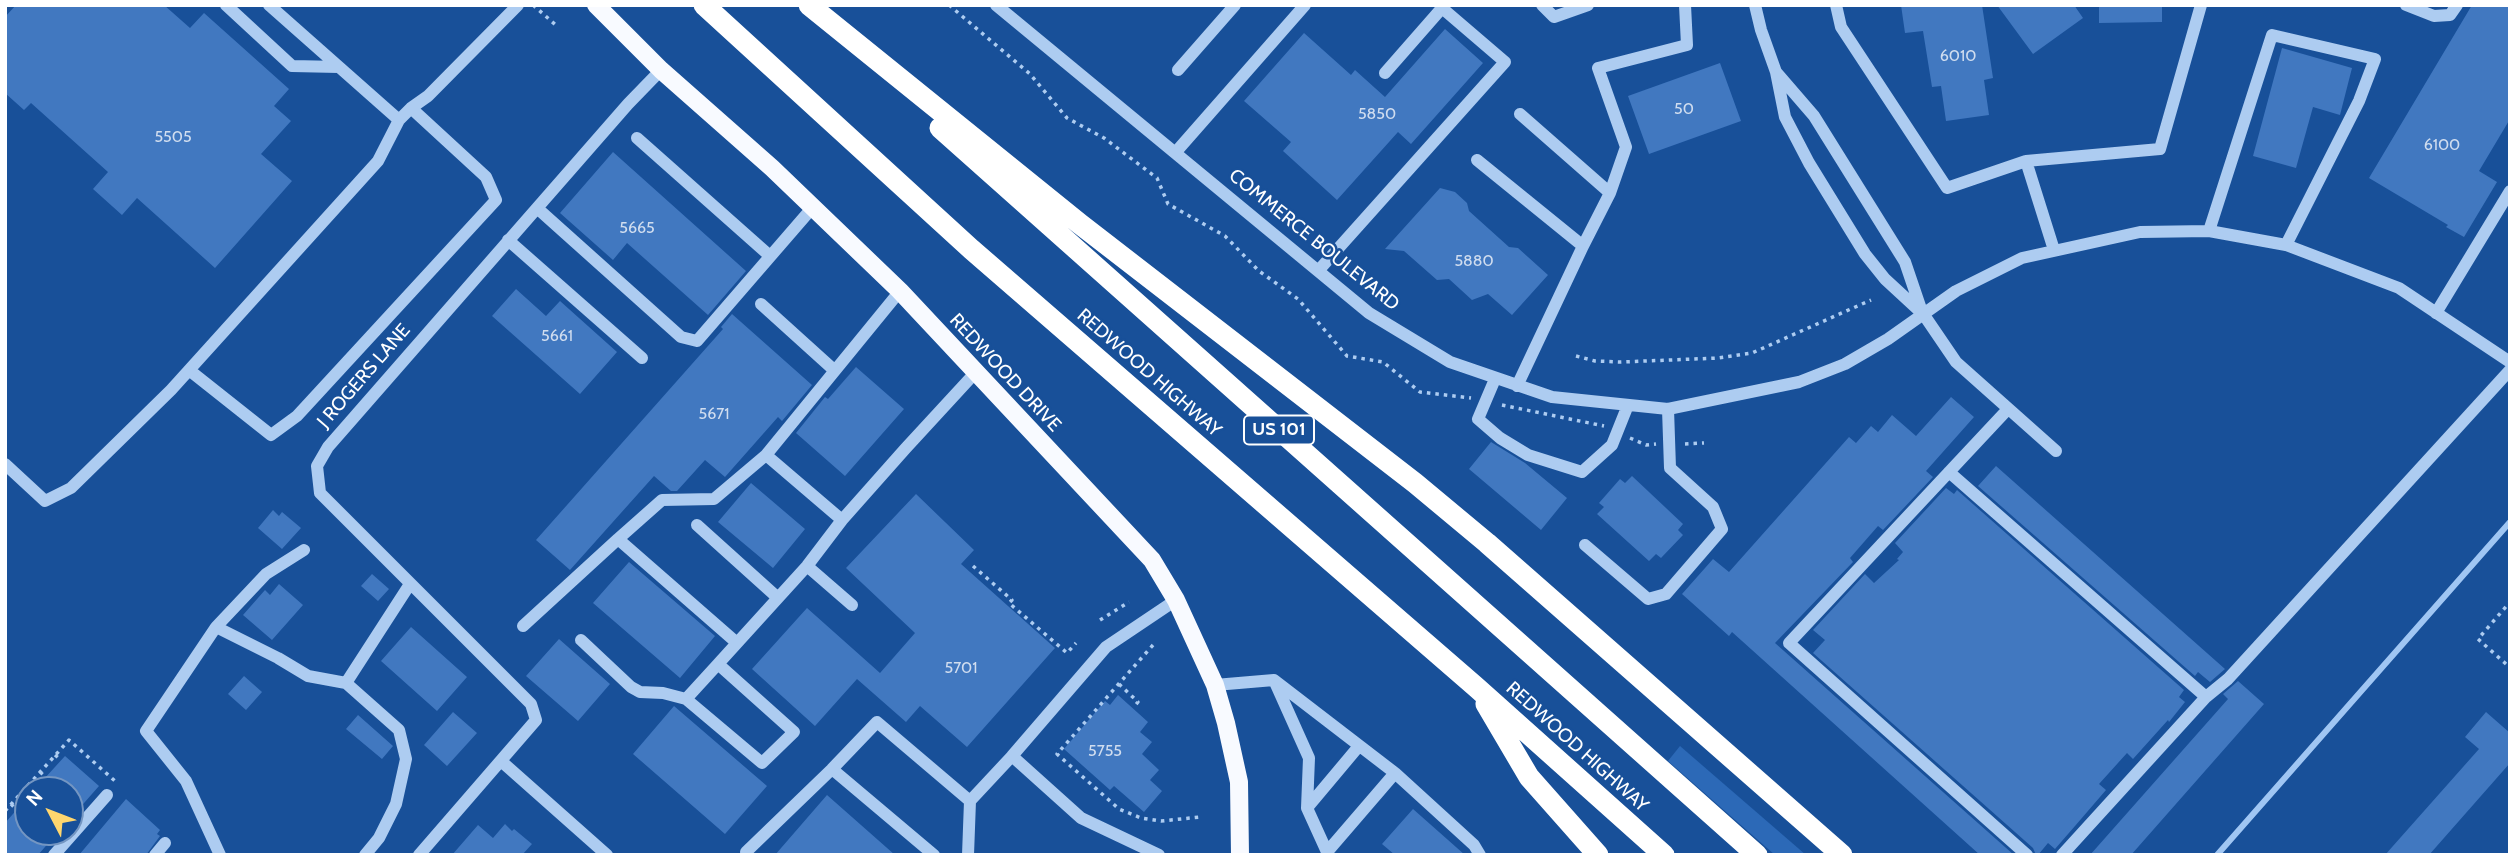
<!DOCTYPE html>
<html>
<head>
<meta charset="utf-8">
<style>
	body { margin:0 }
	#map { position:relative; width:2515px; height:860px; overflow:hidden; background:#185099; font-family:Cabin,sans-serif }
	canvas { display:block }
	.frame { position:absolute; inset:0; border:7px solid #fff; pointer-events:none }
	.north { position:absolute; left:14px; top:776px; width:70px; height:70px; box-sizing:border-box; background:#185099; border:2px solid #7496c2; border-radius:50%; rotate:312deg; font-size:19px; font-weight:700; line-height:28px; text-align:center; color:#fff }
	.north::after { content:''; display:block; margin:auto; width:24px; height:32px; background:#ffd66e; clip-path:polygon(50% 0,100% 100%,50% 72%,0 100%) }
</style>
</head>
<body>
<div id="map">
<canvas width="2515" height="860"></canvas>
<div class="frame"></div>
<div class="north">N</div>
</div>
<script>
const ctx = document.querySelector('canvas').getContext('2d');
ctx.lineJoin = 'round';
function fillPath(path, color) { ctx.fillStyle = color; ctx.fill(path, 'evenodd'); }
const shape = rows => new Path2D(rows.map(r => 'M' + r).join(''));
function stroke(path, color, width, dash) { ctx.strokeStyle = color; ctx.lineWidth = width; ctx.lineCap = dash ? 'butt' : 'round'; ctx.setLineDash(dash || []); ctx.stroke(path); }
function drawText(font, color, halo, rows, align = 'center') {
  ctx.font = font + ' Cabin,sans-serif'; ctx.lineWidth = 5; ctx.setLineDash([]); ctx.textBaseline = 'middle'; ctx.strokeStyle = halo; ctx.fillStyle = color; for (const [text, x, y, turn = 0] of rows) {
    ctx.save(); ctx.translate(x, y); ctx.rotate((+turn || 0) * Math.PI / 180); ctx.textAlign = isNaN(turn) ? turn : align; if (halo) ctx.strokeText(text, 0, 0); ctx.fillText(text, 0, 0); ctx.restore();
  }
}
fillPath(shape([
	[1680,746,1806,855,1775,855,1668,761]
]), '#2c69b7');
stroke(shape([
	[2217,855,2510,522]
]), '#a0c6f3', 6);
fillPath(shape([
	[16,5,164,5,190,28,204,13,289,89,274,106,291,121,261,154,292,181,215,268,137,198,122,215,93,189,108,172,31,103,24,110,5,93,5,17],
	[1901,5,1982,5,1993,78,1984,80,1989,115,1946,121,1941,86,1932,87,1923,31,1905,33],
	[1997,5,2074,5,2083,18,2033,54],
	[2099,5,2162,5,2162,22,2099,23],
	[2472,5,2510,5,2510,119,2479,171,2497,182,2464,237,2446,227,2448,225,2369,178],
	[1445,29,1483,63,1411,144,1398,132,1337,200,1283,151,1291,142,1244,101,1304,33,1351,75,1355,70,1385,97],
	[2282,48,2352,68,2340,115,2313,107,2296,168,2253,156],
	[1720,63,1741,121,1649,154,1628,96],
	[613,152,746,271,708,315,627,243,613,260,560,213],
	[1440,188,1455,192,1467,203,1469,211,1509,247,1518,248,1548,275,1512,315,1488,294,1472,300,1449,279,1437,280,1404,251,1385,249],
	[516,289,546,316,560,301,617,352,580,394,492,316],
	[732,314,812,385,782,421,778,417,725,477,705,460,677,491,671,491,654,476,570,570,536,540,723,329,721,327],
	[856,367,904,409,845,476,796,433,825,397,828,399],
	[1951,397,1974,417,1926,471,1933,477,1883,530,1878,526,1850,558,1853,562,1775,643,2014,855,1980,855,1732,632,1729,636,1682,594,1713,559,1729,572,1849,437,1856,443,1871,426,1878,432,1892,415,1916,436],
	[1491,442,1525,463,1567,498,1541,530,1469,469],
	[1996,466,2225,669,2210,682,2198,672,2195,676,1978,486],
	[1632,476,1683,524,1678,530,1683,535,1661,558,1656,554,1649,561,1597,514,1604,507,1599,503,1620,479,1625,483],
	[751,483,805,529,773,568,718,522],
	[1946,488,1954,494,1957,490,2184,690,2179,697,2185,702,2169,722,2168,720,2133,759,2127,753,2099,784,2106,790,2075,826,2055,849,2048,843,2038,855,2036,855,2033,848,1813,653,1825,640,1813,630,1865,574,1874,583,1899,560,1897,559,1903,552,1895,543],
	[916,494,974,550,961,564,1055,648,967,747,920,706,906,722,857,679,815,726,752,669,807,608,880,673,915,633,846,568],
	[273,510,279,516,282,512,301,528,282,549,258,528],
	[629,562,715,636,680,678,593,603],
	[372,574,389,589,378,601,361,586],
	[279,584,303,605,272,640,243,615,265,590,270,595],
	[411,627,467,677,437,711,381,661],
	[559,639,610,684,578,721,526,676],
	[244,676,262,692,246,710,228,694],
	[2238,681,2264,704,2131,855,2090,855,2228,699,2223,694],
	[1118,695,1148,722,1140,732,1152,742,1142,754,1159,770,1150,780,1162,791,1144,812,1114,786,1110,790,1064,749,1105,701,1110,705],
	[674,706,767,786,725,834,633,754],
	[453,712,477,733,447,766,424,745],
	[2486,712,2510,733,2510,763,2429,855,2385,855,2479,749,2465,737],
	[358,715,393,746,382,759,346,729],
	[65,756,99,786,70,819,70,790,34,790],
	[827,795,895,855,775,855],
	[28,797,28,832,58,832,38,855,5,855,5,823],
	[126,799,160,830,157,834,160,836,146,855,79,855],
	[1413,809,1465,855,1395,855,1382,844],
	[505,824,512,831,514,829,532,844,522,855,452,855,478,825,493,838]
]), '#4178c0');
stroke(shape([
	[533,5,558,27],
	[949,5,1030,74,1067,118,1104,138,1157,178,1168,204,1225,236,1259,271,1298,299,1347,356,1383,362,1420,392,1471,398],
	[1576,356,1595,361,1621,362,1718,358,1752,353,1871,300],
	[1502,405,1604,426],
	[1630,438,1646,445,1656,444],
	[1685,444,1704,443],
	[973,566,1012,600,1009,603,1067,653,1076,643],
	[1100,620,1129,602],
	[1153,645,1057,754,1119,809,1141,818,1161,821,1200,817],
	[2506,664,2478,639,2510,602],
	[1119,684,1138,702,1133,708],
	[55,755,61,760],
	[40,772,46,777],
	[11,804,17,810],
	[5,811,69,740,115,781]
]), '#adccf1', 3.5, [3.5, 5]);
stroke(shape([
	[226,5,292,66,339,67],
	[269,5,399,120,411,108,428,96,518,5],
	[996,5,1369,313,1450,362,1552,397,1668,409,1799,382,1845,364,1888,339,1956,291,2022,258,2140,232,2209,231,2286,245,2399,288,2510,362],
	[1542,5,1554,17,1588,5],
	[1755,5,1761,30,1776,72,1785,117,1809,163,1865,254,1885,279,1924,315,1956,362,2056,451],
	[1836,5,1841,27,1947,188,2026,161,2054,250],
	[2406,5,2434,16,2450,15,2457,5],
	[1178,70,1235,5],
	[1776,72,1814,116,1905,262,1922,312],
	[1520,114,1610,193,1583,246],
	[637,138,770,256],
	[1175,153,1305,5],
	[1477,160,1583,246,1517,386],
	[2026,161,2160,149,2201,5],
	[1610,193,1626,147,1598,68,1687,45,1685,5],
	[537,208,681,337,697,341,813,207],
	[2209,231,2272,35,2375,59,2359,101,2286,245],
	[508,240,642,358],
	[1318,271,1505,62,1442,8,1385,73],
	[761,304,834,370],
	[2436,313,2510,191],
	[189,370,271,435,297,416,496,200,486,177,411,108],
	[1495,379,1478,419,1500,438,1528,455,1582,472,1612,445,1628,405],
	[2008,409,1789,643,2027,855],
	[766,455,900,291],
	[5,464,45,501,71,488,171,390,378,161,399,120],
	[1949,472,2206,697,2062,855],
	[697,525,778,598],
	[618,539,662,500,714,499,766,455,842,520],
	[1585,545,1648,599,1666,594,1722,529,1713,507,1670,468,1668,409],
	[807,566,852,605],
	[523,626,618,539,737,643],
	[216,627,266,574,304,550],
	[581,640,631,687,640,692,663,693,686,699,762,763,794,732,718,664,686,699],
	[718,664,807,566,842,520,905,449,975,373],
	[346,683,410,584],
	[1215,685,1274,680,1395,773,1327,852,1307,808,1309,758,1274,680],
	[2206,697,2228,679,2510,370],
	[501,761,607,855],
	[1395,773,1474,845,1480,855],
	[1307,808,1359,746],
	[746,852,832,769],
	[54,855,107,795],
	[155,855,165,843],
	[220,855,186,781,146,731,216,627,278,658,308,676,346,683,399,730,406,759,396,804,379,838,365,855],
	[419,855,536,720,531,704,320,493,317,466,328,447,628,104,661,70],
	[934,855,832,769,877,722,970,801],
	[968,855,970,801,1012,756],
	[1159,855,1081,818,1012,756,1106,647,1176,600]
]), '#adccf1', 12);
stroke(shape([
	[596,5,661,70,772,168,900,291,1152,560,1176,600,1215,685,1226,723,1239,782,1240,855]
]), '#f8faff', 18);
stroke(shape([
	[704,5,971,249,1476,687,1664,855],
	[809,5,1080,224,1415,483,1487,543,1842,855],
	[940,128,1757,855],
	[1486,704,1529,777,1598,855]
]), '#fff', 21);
drawText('16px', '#d0ddef', null, [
	["6010",1958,56],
	["50",1684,109],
	["5850",1377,114],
	["5505",173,137],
	["6100",2442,145],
	["5665",637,228],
	["5880",1474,261],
	["5661",557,336],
	["5671",714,414],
	["5701",961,668],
	["5755",1105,751]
]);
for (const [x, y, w] of [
	[1279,430,70]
]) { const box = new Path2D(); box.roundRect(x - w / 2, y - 14.5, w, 29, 5); ctx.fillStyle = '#185099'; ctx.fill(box); stroke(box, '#fff', 2); }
drawText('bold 18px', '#fff', null, [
	["US 101",1279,430]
]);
drawText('19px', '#fff', '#185099', [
	["COMMERCE BOULEVARD",1314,240,39],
	["REDWOOD DRIVE",1005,373,47],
	["REDWOOD HIGHWAY",1149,373,41],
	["J ROGERS LANE",364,376,-49],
	["REDWOOD HIGHWAY",1577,747,42]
]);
</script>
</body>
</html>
